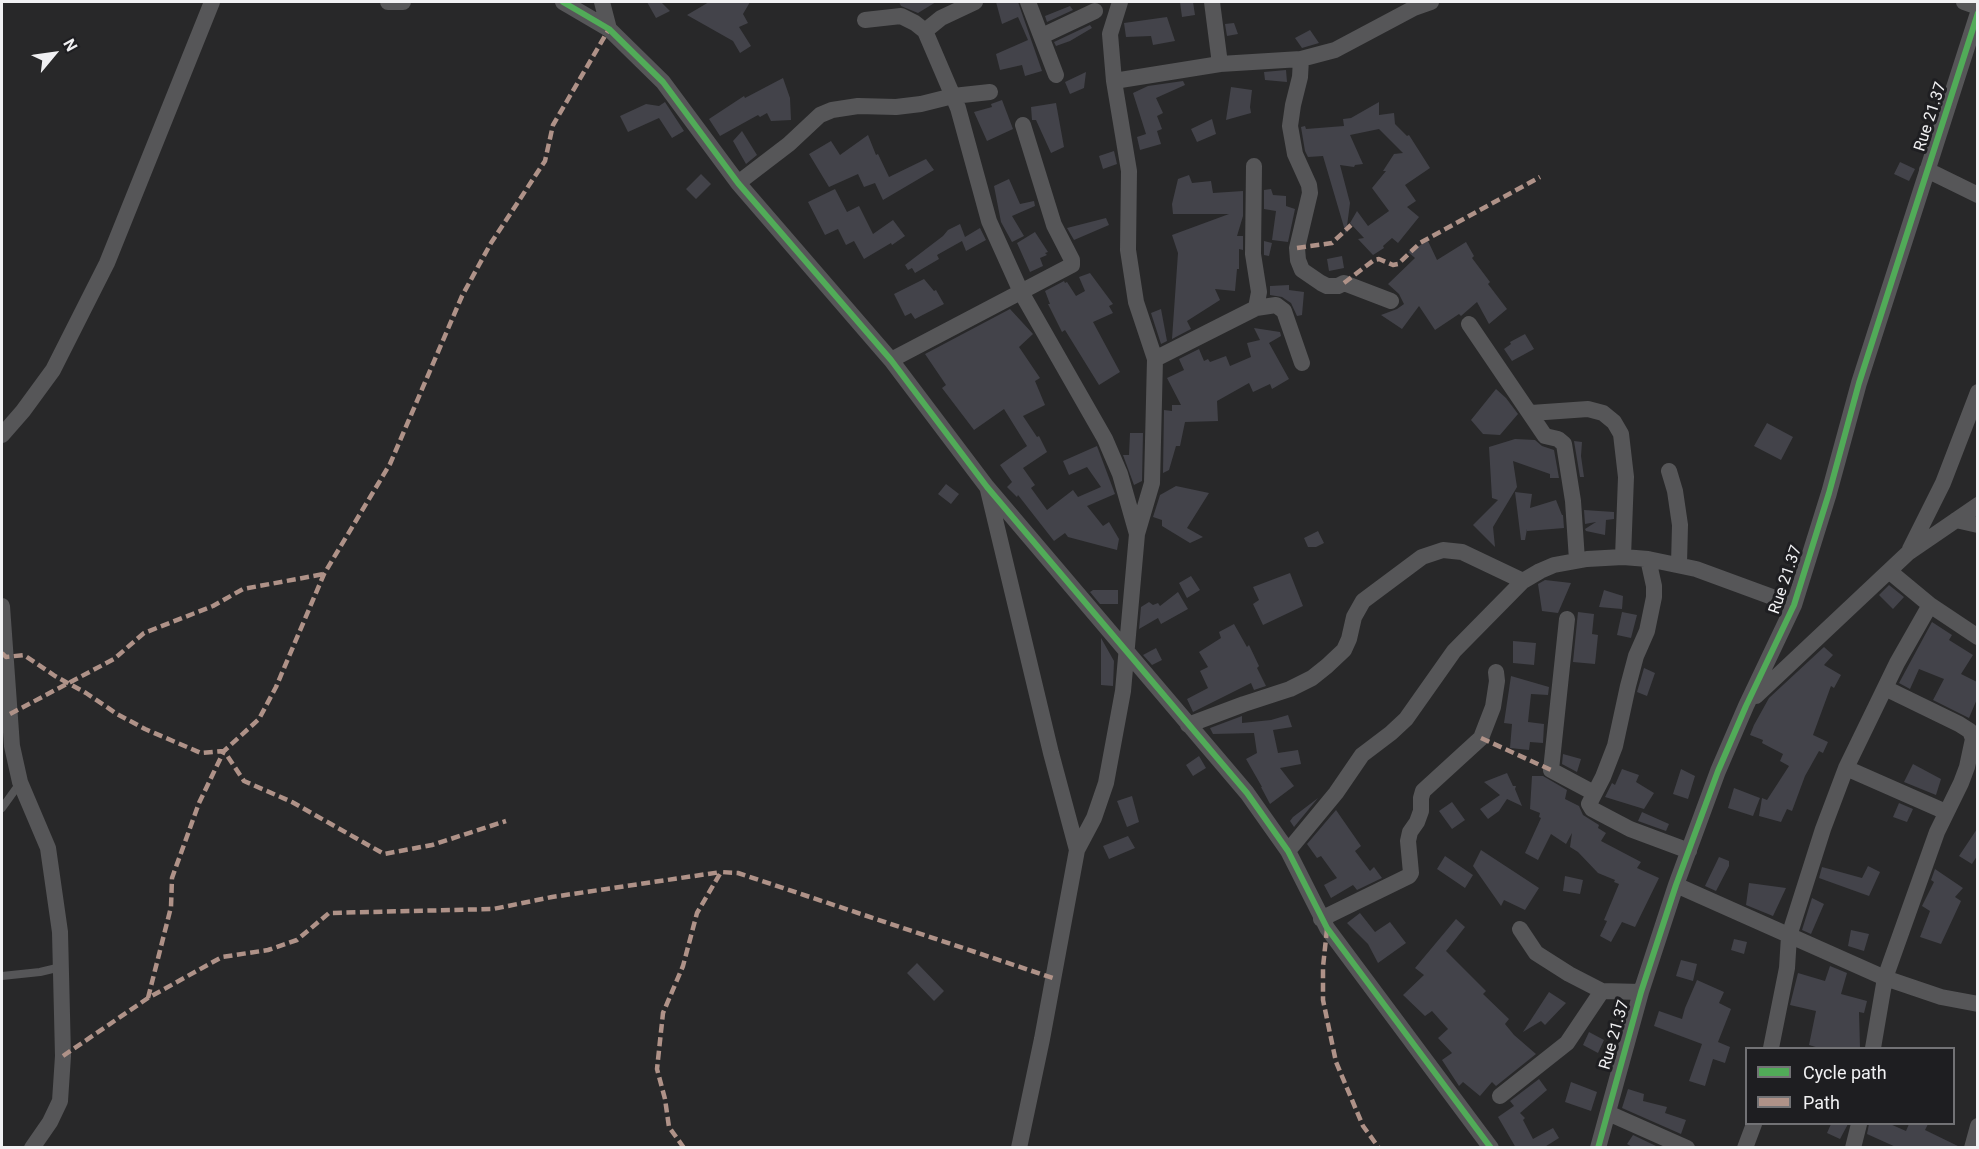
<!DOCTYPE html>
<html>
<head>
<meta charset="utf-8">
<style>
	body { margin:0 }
	#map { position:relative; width:1979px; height:1149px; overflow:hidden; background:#282829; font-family:Roboto,sans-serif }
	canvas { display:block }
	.frame { position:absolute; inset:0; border:3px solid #f1f1f3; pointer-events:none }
	.legend { position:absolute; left:1745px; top:1047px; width:210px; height:78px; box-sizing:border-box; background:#1e1e21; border:2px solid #727275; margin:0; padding:8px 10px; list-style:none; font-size:18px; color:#f1f1f3 }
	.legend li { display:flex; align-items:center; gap:12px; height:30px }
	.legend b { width:30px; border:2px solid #727275 }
	.north { position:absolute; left:24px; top:24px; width:60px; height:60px; -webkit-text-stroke:4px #1e1e21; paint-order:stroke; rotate:61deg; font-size:16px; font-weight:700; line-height:24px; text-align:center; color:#f1f1f3 }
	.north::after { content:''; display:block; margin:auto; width:21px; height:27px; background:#f1f1f3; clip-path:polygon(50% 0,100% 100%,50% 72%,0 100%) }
</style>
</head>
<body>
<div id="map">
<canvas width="1979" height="1149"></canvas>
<div class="frame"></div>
<ul class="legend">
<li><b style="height:8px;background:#51ab58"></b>Cycle path</li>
<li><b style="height:8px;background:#af9288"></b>Path</li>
</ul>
<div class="north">N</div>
</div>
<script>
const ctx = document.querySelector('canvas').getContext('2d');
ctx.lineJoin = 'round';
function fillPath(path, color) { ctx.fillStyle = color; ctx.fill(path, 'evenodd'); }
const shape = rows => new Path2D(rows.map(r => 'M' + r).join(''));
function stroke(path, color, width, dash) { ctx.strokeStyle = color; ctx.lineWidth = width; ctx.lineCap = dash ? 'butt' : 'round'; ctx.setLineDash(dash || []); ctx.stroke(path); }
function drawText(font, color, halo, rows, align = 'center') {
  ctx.font = font + ' Roboto,sans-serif'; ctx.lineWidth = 6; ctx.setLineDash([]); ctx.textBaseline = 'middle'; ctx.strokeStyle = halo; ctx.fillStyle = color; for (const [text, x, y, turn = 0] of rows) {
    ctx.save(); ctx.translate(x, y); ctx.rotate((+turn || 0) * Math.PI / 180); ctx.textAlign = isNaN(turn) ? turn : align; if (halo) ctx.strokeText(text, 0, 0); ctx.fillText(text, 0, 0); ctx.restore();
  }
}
fillPath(shape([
	[647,2,661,2,670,11,656,18],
	[709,2,750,2,743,14,748,23,739,27,751,46,740,53,733,41,687,15],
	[899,2,936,2,918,13,901,6],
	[996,2,1018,2,1042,71,1025,76,1022,65,1000,70,996,54,1028,40,1018,17,1002,24],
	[1180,2,1193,2,1195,15,1182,17],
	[1070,6,1073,10,1047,22,1045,16],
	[1167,17,1175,41,1153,45,1151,36,1126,37,1124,23],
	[1234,23,1238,34,1227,36,1225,24],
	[1090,25,1092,28,1070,41,1056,46,1054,42],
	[1310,30,1319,43,1302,48,1295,38],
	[1286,70,1287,82,1265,80,1264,72],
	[1086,72,1084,88,1070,94,1065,82],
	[783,78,790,98,791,120,771,121,767,113,760,117,758,115,720,136,709,119,744,96,745,98],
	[1183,81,1185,85,1156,98,1163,113,1157,116,1162,129,1157,131,1161,144,1140,150,1137,137,1146,134,1133,93,1148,86],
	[1231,87,1252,90,1250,107,1251,113,1226,120],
	[1002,100,1013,129,987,141,974,112,992,107,991,104],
	[665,102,684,131,672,138,659,118,628,132,620,116,646,104,659,106],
	[1379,102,1379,115,1394,113,1395,124,1407,136,1409,135,1430,168,1405,185,1416,201,1407,207,1419,217,1398,243,1392,238,1383,246,1384,248,1373,255,1358,239,1364,238,1350,223,1357,211,1368,226,1389,211,1372,188,1386,171,1383,171,1394,154,1403,153,1379,129,1350,135,1363,164,1355,165,1354,167,1340,165,1350,203,1346,234,1323,156,1308,157,1305,151,1301,127,1305,126,1306,129,1344,126,1343,119,1351,118],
	[1056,103,1064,147,1051,153,1036,120,1032,120,1031,107],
	[1212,119,1216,134,1197,142,1191,129],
	[742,131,757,155,746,164,733,141],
	[868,135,876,155,878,154,889,177,926,159,934,170,883,200,875,183,864,187,858,174,829,187,809,154,831,141,840,155],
	[1114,151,1117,164,1103,169,1099,156],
	[1900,162,1915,169,1909,181,1894,174],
	[701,174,711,184,696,199,686,189],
	[1189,175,1192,183,1211,181,1213,193,1243,191,1243,216,1237,236,1243,236,1243,250,1239,249,1239,269,1237,269,1235,291,1215,289,1220,300,1187,321,1191,329,1172,339,1178,253,1172,235,1229,214,1173,214,1172,204,1178,179],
	[1009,179,1020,204,1034,201,1035,206,1012,216,1024,236,1012,242,1001,222,994,186],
	[835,189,847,212,859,206,873,234,893,220,905,236,892,245,891,243,864,259,854,241,846,245,838,229,825,235,808,202],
	[1271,189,1273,195,1286,196,1286,206,1295,209,1288,242,1272,240,1276,211,1264,209,1264,190],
	[1106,218,1109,225,1074,240,1067,228],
	[960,224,965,237,980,228,986,240,966,251,962,241,937,255,939,259,915,273,912,268,908,270,905,265,943,236,948,230],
	[1035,232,1048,252,1045,253,1047,255,1040,258,1043,266,1030,272,1017,243],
	[1264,241,1272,243,1269,256,1264,255],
	[1428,241,1437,260,1466,242,1474,256,1472,258,1490,282,1488,284,1507,309,1489,324,1477,302,1461,316,1459,314,1435,330,1419,306,1402,329,1381,315,1397,309,1404,304,1399,294,1388,284,1415,258,1408,252],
	[1342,256,1344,268,1329,271,1327,259],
	[1090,273,1113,304,1109,306,1113,313,1093,322,1120,372,1099,385,1065,330,1062,332,1048,304,1050,304,1045,291,1064,281,1065,283,1067,282,1076,296,1085,291,1079,277],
	[924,279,934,291,936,290,944,304,915,319,911,313,905,316,894,294],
	[1289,285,1289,290,1304,292,1302,315,1297,316,1291,303,1282,297,1270,295,1270,286],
	[1010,309,1033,334,1019,347,1040,378,1035,381,1045,405,1023,416,1037,437,1039,436,1047,452,1023,468,1035,485,1031,488,1047,510,1073,490,1078,497,1101,487,1087,467,1069,475,1063,461,1097,446,1115,494,1087,506,1103,526,1109,522,1119,539,1117,550,1068,537,1065,533,1054,541,1018,495,1017,497,1007,487,1012,482,1000,465,1027,446,1004,409,974,430,942,388,946,385,925,354],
	[1161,309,1167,341,1161,344,1151,313],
	[1254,328,1280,332,1281,336,1269,343,1289,379,1272,389,1270,384,1253,392,1249,383,1217,401,1218,421,1185,422,1180,446,1176,446,1169,470,1163,473,1164,410,1172,411,1172,405,1181,405,1167,378,1184,370,1179,359,1199,349,1204,361,1208,359,1210,362,1226,356,1230,366,1251,357,1247,343,1260,340],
	[1525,334,1534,349,1512,361,1504,349,1511,344,1510,342],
	[1496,389,1506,398,1518,414,1500,435,1483,434,1471,420],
	[1767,423,1793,437,1781,460,1754,446],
	[1130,433,1143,433,1142,481,1134,485,1123,455,1129,455],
	[1515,439,1535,440,1542,446,1554,450,1559,478,1550,478,1550,474,1513,461,1517,487,1493,527,1495,547,1473,525,1498,500,1492,498,1489,447],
	[1574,441,1582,442,1581,456,1584,477,1580,477],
	[946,484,959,494,951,504,938,494],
	[1176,486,1209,493,1187,528,1203,537,1190,543,1162,526,1162,520,1153,517,1160,495],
	[1515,492,1532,494,1530,508,1556,500,1562,515,1563,515,1564,528,1527,531,1527,529,1525,540,1521,540],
	[1584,510,1614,512,1614,519,1606,520,1605,535,1586,531,1585,529,1596,522,1585,524],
	[1318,531,1324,543,1316,547,1308,547,1304,538],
	[1290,573,1303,606,1263,625,1253,604,1259,600,1253,587],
	[1191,576,1200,590,1187,598,1179,583],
	[1545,580,1571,583,1558,613,1542,611,1538,584],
	[1889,585,1904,597,1893,609,1879,595],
	[1093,590,1118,590,1118,604,1100,604,1090,592],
	[1604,590,1623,596,1622,609,1599,607],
	[1178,592,1188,609,1161,624,1158,618,1139,629,1141,607,1149,602,1153,605,1158,603,1160,606],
	[1578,612,1594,614,1592,634,1598,635,1595,664,1573,662],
	[1622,612,1637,615,1631,638,1617,635],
	[1932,622,1952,635,1949,640,1973,655,1961,674,1977,682,1977,699,1969,718,1933,700,1944,679,1919,669,1910,689,1899,683],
	[1234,624,1247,647,1249,645,1259,666,1257,668,1266,686,1254,690,1251,683,1193,712,1187,699,1208,688,1200,671,1208,667,1199,652,1221,638,1219,632],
	[1101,638,1114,661,1113,686,1101,685],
	[1513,641,1536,643,1534,665,1513,663],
	[1824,647,1833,655,1824,665,1841,675,1834,688,1831,686,1813,735,1828,742,1823,753,1819,751,1805,776,1792,811,1787,809,1781,822,1759,816,1762,798,1767,800,1789,766,1780,761,1783,754,1762,743,1763,740,1750,735,1754,725,1769,698],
	[1156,648,1162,660,1152,665,1143,655],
	[1644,668,1655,673,1647,696,1637,692],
	[1511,676,1549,687,1548,695,1531,694,1528,722,1544,724,1543,743,1530,742,1529,750,1510,748,1512,724,1504,723],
	[1288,715,1292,727,1273,730,1278,753,1298,750,1301,764,1280,768,1294,786,1270,804,1261,787,1262,787,1246,759,1257,753,1254,733,1213,734,1210,728,1242,716,1242,723,1271,720],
	[1563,754,1581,759,1577,772,1562,764],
	[1199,756,1206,768,1193,776,1186,765],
	[1913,764,1941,779,1936,795,1904,782],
	[1622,769,1639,775,1636,782,1654,793,1644,809,1605,797,1612,783,1615,785],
	[1681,769,1695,776,1688,799,1673,794],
	[1507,773,1513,786,1516,786,1515,789,1522,806,1507,799,1499,811,1488,819,1480,809,1500,795,1484,782],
	[1532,776,1543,776,1567,790,1565,799,1579,806,1583,815,1599,825,1598,828,1606,833,1601,841,1641,862,1637,868,1659,878,1635,927,1622,922,1611,942,1600,936,1607,921,1604,920,1619,884,1614,882,1615,880,1598,873,1578,852,1570,847,1572,833,1566,844,1551,834,1538,860,1525,853,1541,818,1539,817,1540,813,1530,809],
	[1734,788,1760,798,1753,816,1728,808],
	[1132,796,1139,822,1127,827,1117,801],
	[1318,798,1294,827,1290,821,1293,817],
	[1452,802,1465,820,1452,829,1439,811],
	[1899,803,1913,809,1907,822,1893,817],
	[1336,810,1361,846,1355,851,1370,871,1374,867,1382,878,1357,890,1353,885,1331,898,1324,885,1337,878,1321,856,1317,858,1307,844],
	[1642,812,1669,824,1666,831,1638,821],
	[1977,829,1977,856,1972,864,1959,856],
	[1128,836,1135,848,1109,859,1103,846],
	[1481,850,1539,888,1525,910,1504,900,1501,906,1473,866],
	[1445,856,1473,875,1465,888,1437,869],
	[1719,857,1729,861,1729,866,1716,891,1705,886],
	[1868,866,1880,872,1869,896,1819,878,1822,867,1862,878],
	[1935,869,1963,888,1955,897,1961,901,1941,944,1920,937,1930,911,1922,906,1934,882,1931,880],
	[1565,876,1583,880,1580,894,1563,891],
	[1749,883,1786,888,1773,916,1746,905],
	[1812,898,1824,904,1811,934,1802,930],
	[1360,913,1375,932,1390,922,1406,943,1378,963,1368,944,1347,923],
	[1456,919,1465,927,1446,951,1486,991,1483,994,1509,1019,1505,1024,1514,1035,1536,1054,1496,1086,1492,1082,1480,1096,1463,1082,1459,1086,1442,1060,1452,1053,1438,1038,1448,1029,1432,1011,1425,1016,1403,995,1424,975,1415,968],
	[1851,930,1869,934,1864,951,1848,946],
	[1734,939,1747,942,1744,954,1731,950],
	[1681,960,1697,964,1693,981,1676,976],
	[917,963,944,991,934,1001,907,973],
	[1830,966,1847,973,1841,994,1867,1001,1864,1013,1859,1012,1860,1048,1819,1048,1809,1045,1816,1011,1790,1005,1798,973,1825,981],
	[1697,980,1724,992,1719,1003,1731,1009,1718,1042,1730,1047,1725,1063,1713,1059,1705,1086,1689,1081,1702,1044,1654,1026,1659,1011,1682,1019,1685,1008],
	[1549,992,1566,1003,1545,1025,1541,1021,1523,1032],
	[1589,1032,1604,1040,1598,1053,1583,1045],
	[1539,1079,1547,1090,1520,1113,1525,1118,1523,1120,1533,1139,1553,1128,1559,1138,1543,1148,1516,1148,1498,1117,1514,1106,1510,1101],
	[1571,1082,1597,1092,1591,1111,1565,1102],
	[1628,1089,1644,1094,1643,1101,1667,1107,1665,1113,1686,1120,1681,1134,1622,1108],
	[1831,1124,1848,1124,1840,1139,1827,1133],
	[1869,1124,1890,1124,1906,1131,1909,1124,1928,1124,1925,1130,1962,1148,1898,1148,1867,1134],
	[1633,1135,1656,1146,1654,1148,1634,1148,1627,1144]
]), '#43434a');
stroke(shape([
	[2,808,20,783],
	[2,976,40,972,61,967]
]), '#565658', 8);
stroke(shape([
	[388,2,403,2],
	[563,2,609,29,663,82,738,183,891,360,987,487,1247,793,1288,851,1327,928,1491,1148],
	[602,2,609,29],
	[1028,2,1056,75],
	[1212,2,1220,64],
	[1964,2,1978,7],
	[865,20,901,16,915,23,925,31,958,108,989,221,1021,292,1105,439,1120,474,1137,534],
	[925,31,941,18,975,2],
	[1042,36,1095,11],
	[1301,59,1300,77,1293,105,1290,126,1295,154,1309,185,1310,193,1297,248,1298,260,1302,270,1321,283,1327,286,1338,286,1344,283,1391,301],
	[1114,81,1220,64,1301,59,1335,50,1414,8,1431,2],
	[1254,166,1253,254,1259,292,1256,308],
	[1927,170,1978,195],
	[738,183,789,144,820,115,832,110,858,106,896,107,921,104,953,96,990,92],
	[1469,324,1545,436,1558,439,1564,444,1573,501,1577,560],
	[1155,359,1256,308,1276,305,1284,311,1302,363],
	[891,360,1072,265,1072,260,1054,225,1023,125],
	[1531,413,1588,409,1603,413,1614,422,1621,434,1626,477,1623,557],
	[2,435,23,411,53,370,107,263,212,2],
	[1669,471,1675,491,1680,525,1679,564],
	[988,490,1051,753,1077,850],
	[1956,520,1978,525],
	[1910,549,1943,483,1978,392],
	[1648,559,1654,586,1654,597,1647,631,1636,656,1628,686,1615,746,1603,777,1589,804,1592,809,1630,829,1689,851],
	[1889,571,1930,605,1978,637],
	[2,606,12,746,20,782,48,848,60,932,63,1056,60,1101,50,1122,32,1148],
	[1567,619,1551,770,1594,793],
	[1756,696,1908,553,1978,505],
	[1188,725,1244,704,1290,689,1312,678,1327,666,1344,650,1349,639,1354,617,1363,601,1422,557,1443,550,1462,552,1523,581],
	[1846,768,1946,812],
	[1288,851,1336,793,1362,755,1391,733,1406,719,1454,651,1523,581,1540,571,1554,565,1587,559,1623,557,1648,559,1696,569,1794,605],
	[1676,885,1885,978,1941,997,1978,1004],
	[1321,919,1409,876,1411,873,1408,841,1410,832,1417,822,1421,811,1421,798,1423,791,1481,738,1493,707,1497,681,1496,672],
	[1520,929,1536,953,1569,974,1602,991,1641,992],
	[1771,1048,1787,968,1789,936,1823,829,1846,768,1897,663,1930,605],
	[1873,1048,1885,978,1937,832,1961,783,1967,767,1973,739,1970,731,1959,724,1885,688],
	[1500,1096,1567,1043,1602,991],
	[1608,1113,1687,1148],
	[1019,1148,1042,1039,1077,850,1094,818,1106,783,1123,691,1137,534,1152,483,1155,359,1136,302,1128,250,1129,171,1114,81,1110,34,1120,2],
	[1598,1148,1641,992,1676,885,1718,771,1746,706,1794,605,1829,493,1859,383,1978,13],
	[1745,1148,1754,1124],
	[1853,1148,1859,1124],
	[1972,1148,1978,1126]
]), '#565658', 16);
stroke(shape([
	[1297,248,1332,243,1351,225],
	[1344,283,1374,260,1379,259,1393,265,1398,264,1420,243,1540,177],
	[2,653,6,657,24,655,55,676,86,693,117,714,145,729,201,753,224,751,244,781,292,802,384,854,432,845,506,821],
	[10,714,114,659,144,633,213,606,243,589,324,574],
	[1481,738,1551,770],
	[1327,929,1323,967,1323,1000,1336,1062,1363,1126,1379,1148],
	[148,998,171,907,172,878,199,803,224,751,259,719,276,687,324,574,390,464,462,296,491,243,545,161,553,125,609,29],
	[63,1056,148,998,222,957,268,950,297,940,329,913,493,909,552,897,721,872],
	[684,1148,669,1127,665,1099,657,1069,663,1013,683,966,697,913,721,872,738,873,1053,978]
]), '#af9288', 4.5, [9, 4.5]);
stroke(shape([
	[563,2,609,29,663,82,738,183,891,360,987,487,1247,793,1288,851,1327,928,1491,1148],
	[1598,1148,1641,992,1676,885,1718,771,1746,706,1794,605,1829,493,1859,383,1978,13]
]), '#51ab58', 6);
drawText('16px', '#f1f1f3', '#1e1e21', [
	["Rue 21.37",1931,117,-72],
	["Rue 21.37",1786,580,-71],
	["Rue 21.37",1615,1035,-74]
]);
</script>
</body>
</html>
